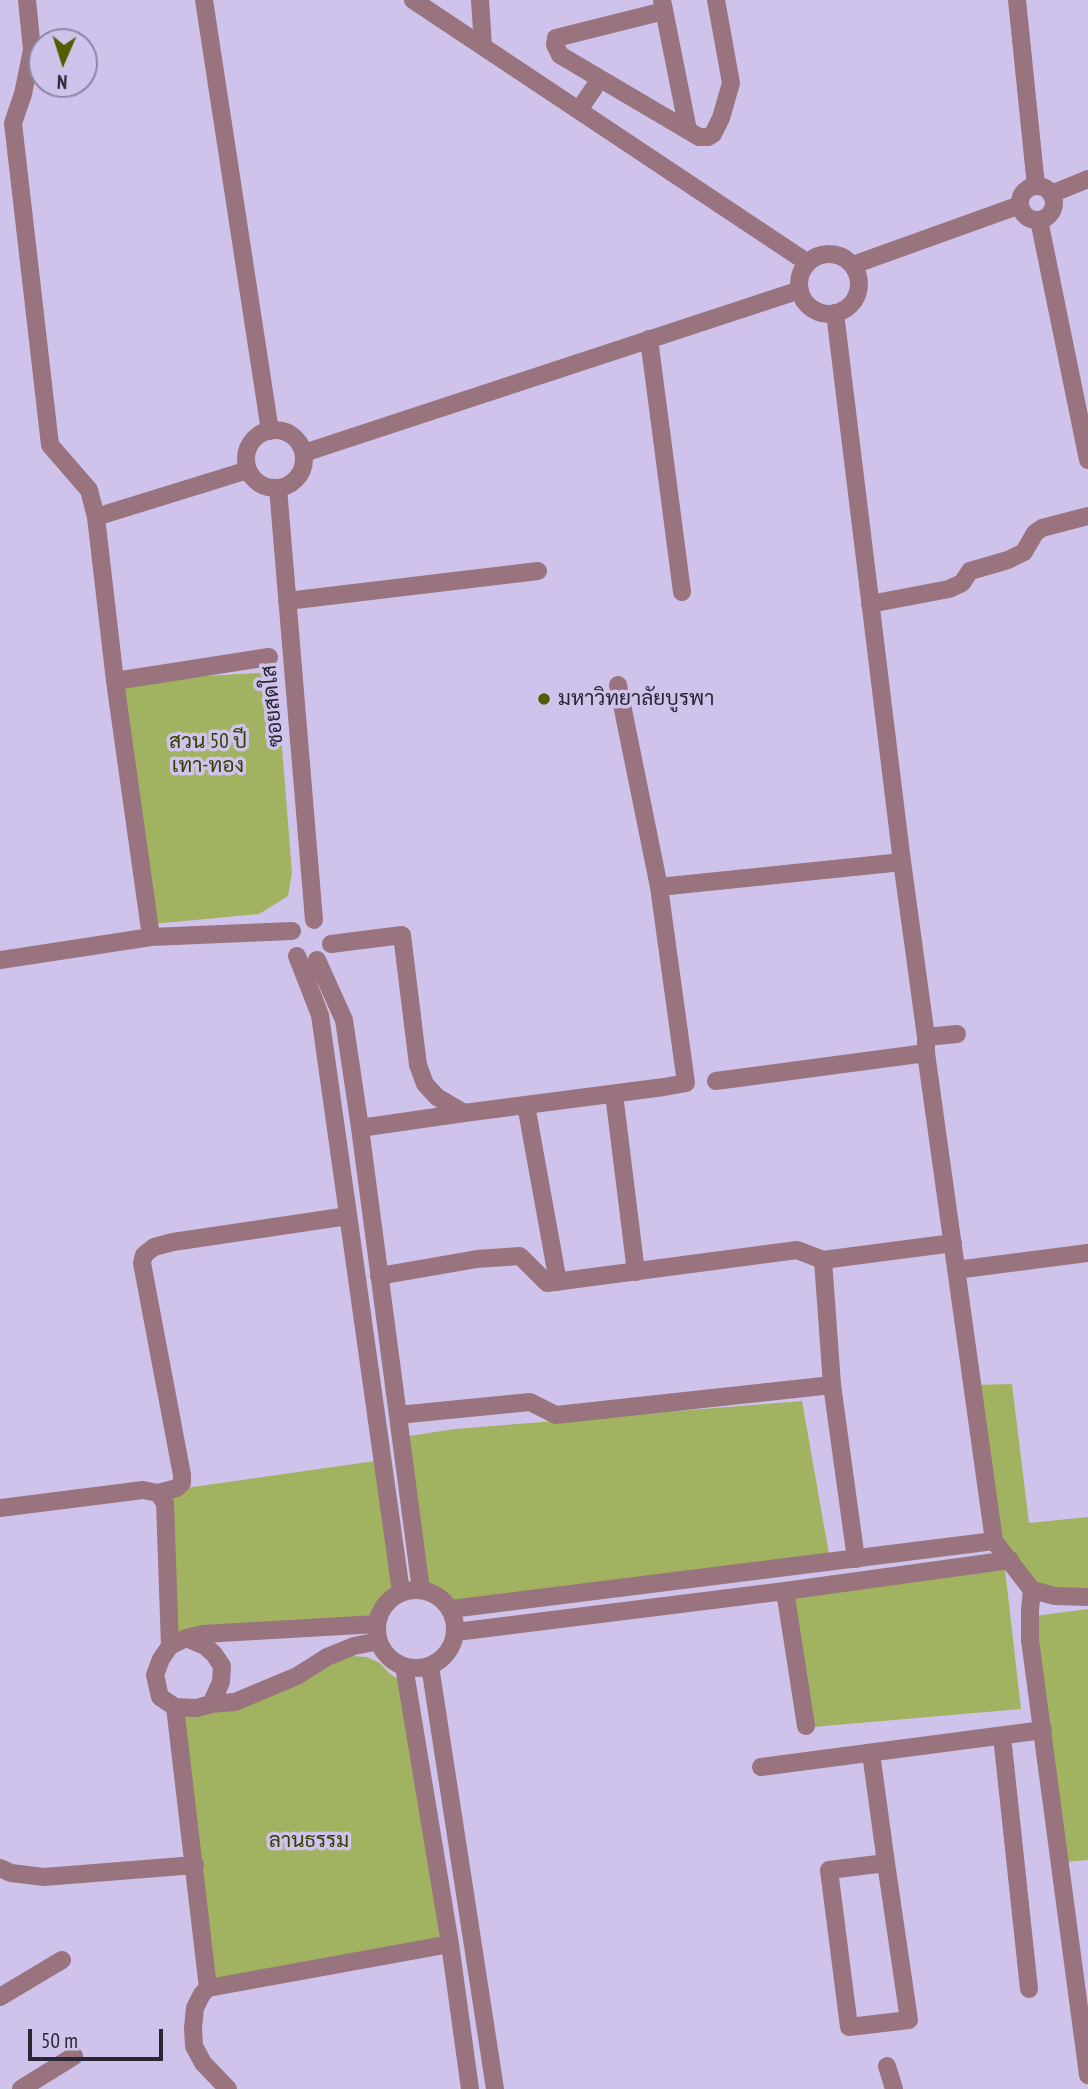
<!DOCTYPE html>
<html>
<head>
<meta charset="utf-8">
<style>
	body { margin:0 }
	#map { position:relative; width:1088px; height:2089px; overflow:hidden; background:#cfc3eb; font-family:"PT Sans Narrow",sans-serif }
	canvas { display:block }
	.north { position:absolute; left:28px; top:28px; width:70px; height:70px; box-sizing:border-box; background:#cfc3eb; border:2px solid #8d84a3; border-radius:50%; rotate:183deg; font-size:19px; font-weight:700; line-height:28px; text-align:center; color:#2b2636 }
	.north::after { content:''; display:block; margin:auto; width:24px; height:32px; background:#505e00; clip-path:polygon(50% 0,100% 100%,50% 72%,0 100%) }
	.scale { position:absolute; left:28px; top:2029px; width:135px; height:32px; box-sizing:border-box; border:4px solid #2b2636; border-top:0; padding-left:9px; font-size:21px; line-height:24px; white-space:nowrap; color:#2b2636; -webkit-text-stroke:5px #cfc3eb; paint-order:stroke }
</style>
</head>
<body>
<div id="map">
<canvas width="1088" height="2089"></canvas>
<div class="north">N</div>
<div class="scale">50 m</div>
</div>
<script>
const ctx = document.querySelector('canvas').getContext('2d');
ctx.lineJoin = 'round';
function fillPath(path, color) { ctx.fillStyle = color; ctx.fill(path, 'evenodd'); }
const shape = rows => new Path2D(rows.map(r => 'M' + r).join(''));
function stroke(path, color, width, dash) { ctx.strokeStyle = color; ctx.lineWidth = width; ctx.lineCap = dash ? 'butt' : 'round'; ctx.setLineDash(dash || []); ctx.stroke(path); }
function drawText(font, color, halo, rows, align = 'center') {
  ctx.font = font + ' "PT Sans Narrow",Sarabun,sans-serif'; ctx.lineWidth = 7; ctx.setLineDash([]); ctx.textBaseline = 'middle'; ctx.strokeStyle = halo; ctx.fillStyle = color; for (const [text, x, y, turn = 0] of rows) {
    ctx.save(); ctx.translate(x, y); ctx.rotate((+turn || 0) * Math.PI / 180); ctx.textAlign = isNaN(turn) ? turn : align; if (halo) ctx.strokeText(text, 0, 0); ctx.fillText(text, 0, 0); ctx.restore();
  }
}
fillPath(shape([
	[276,672,292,873,288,896,259,914,152,924,115,681],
	[1012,1384,1029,1523,1088,1517,1088,1597,1026,1582,998,1546,973,1385],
	[802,1401,829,1554,451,1609,420,1580,409,1436,455,1429],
	[382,1460,400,1584,374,1617,170,1639,165,1491],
	[1005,1569,1021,1709,813,1727,792,1596],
	[1088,1609,1088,1860,1065,1862,1035,1616],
	[353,1656,367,1657,380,1663,389,1673,404,1683,441,1946,208,1988,180,1715,333,1661]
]), '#a1b361');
stroke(shape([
	[27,0,32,50,23,94,13,123,50,445,89,490,96,517],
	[204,0,270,431],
	[413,0,808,263],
	[480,0,483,46],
	[662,0,688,130],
	[1017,0,1036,186],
	[664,11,556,38,555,45,560,55,699,137,708,137,713,134,721,118,731,83,716,0],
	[579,110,600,79],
	'1020 203a17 17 0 1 1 34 0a17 17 0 1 1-34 0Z',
	[1051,194,1088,179],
	[1039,220,1088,460],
	'799 284a30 30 0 1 1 60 0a30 30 0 1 1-60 0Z',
	[853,265,1020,205],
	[835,313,901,854,926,1037,926,1053,994,1541,1032,1590,1055,1596,1088,1597],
	[649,339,682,592],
	'246 459a29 29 0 1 1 58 0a29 29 0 1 1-58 0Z',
	[304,453,800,290],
	[278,488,314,920],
	[287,601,538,571],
	[870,604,949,589,962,583,970,571,1008,560,1024,552,1035,533,1042,528,1088,516],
	[115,681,269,657],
	[618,685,659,887],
	[151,937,115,681,96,517,248,470],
	[331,944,402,935,418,1065,425,1084,437,1097,464,1113,664,1087,686,1083,659,887,902,862],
	[297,956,320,1015,401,1592],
	[0,960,151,937,292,931],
	[317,960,344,1020,360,1128,421,1590],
	[926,1037,957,1034],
	[716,1081,926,1053],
	[614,1094,636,1272],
	[526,1105,558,1282],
	[360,1128,464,1113],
	[823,1260,832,1385,856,1559],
	[956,1270,1088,1253],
	[379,1276,477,1259,520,1256,547,1283,797,1250,823,1260,953,1243],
	[398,1415,530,1402,556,1415,832,1385],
	[158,1493,177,1488,182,1483,182,1475,142,1263,144,1255,154,1247,173,1242,348,1216],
	[0,1508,143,1490,158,1493,165,1503,170,1646],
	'377 1629a39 39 0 1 1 78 0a39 39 0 1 1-78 0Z',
	[1032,1590,1030,1610,1030,1640,1088,2075],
	[785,1591,806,1726],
	[451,1609,994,1541],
	[377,1624,203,1634,186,1638,170,1646,161,1659,155,1675,160,1697,175,1707,197,1708,211,1704,235,1702,297,1676,327,1657,354,1646,379,1641],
	[456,1632,785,1591,1010,1560],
	[186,1638,205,1646,214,1654,222,1666,221,1682,211,1704],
	[404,1666,450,1944,470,2089],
	[430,1666,495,2089],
	[175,1707,208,1988],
	[1002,1736,1029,1989],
	[871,1753,886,1863,909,2020,849,2027,829,1870,886,1863],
	[761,1767,1043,1730],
	[0,1868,11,1873,44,1877,195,1865],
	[0,1997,62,1960],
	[887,2066,894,2089],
	[21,2089,74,2056],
	[228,2089,203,2063,194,2046,193,2028,195,2008,202,1994,208,1988,450,1944]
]), '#99737e', 18);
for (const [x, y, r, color] of [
	[544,699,7,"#505e00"]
]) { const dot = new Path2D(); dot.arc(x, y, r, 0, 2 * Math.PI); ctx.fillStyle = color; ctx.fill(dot); stroke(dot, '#cfc3eb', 2.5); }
drawText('21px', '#2b2636', '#cfc3eb', [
	["มหาวิทยาลัยบูรพา",558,699]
], 'left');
drawText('21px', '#2b2636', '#cfc3eb', [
	["ซอยสดใส",273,706,-95]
]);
drawText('21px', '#354000', '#cfc3eb', [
	["สวน 50 ปี",208,742],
	["เทา-ทอง",208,766],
	["ลานธรรม",309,1841]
]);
</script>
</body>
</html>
